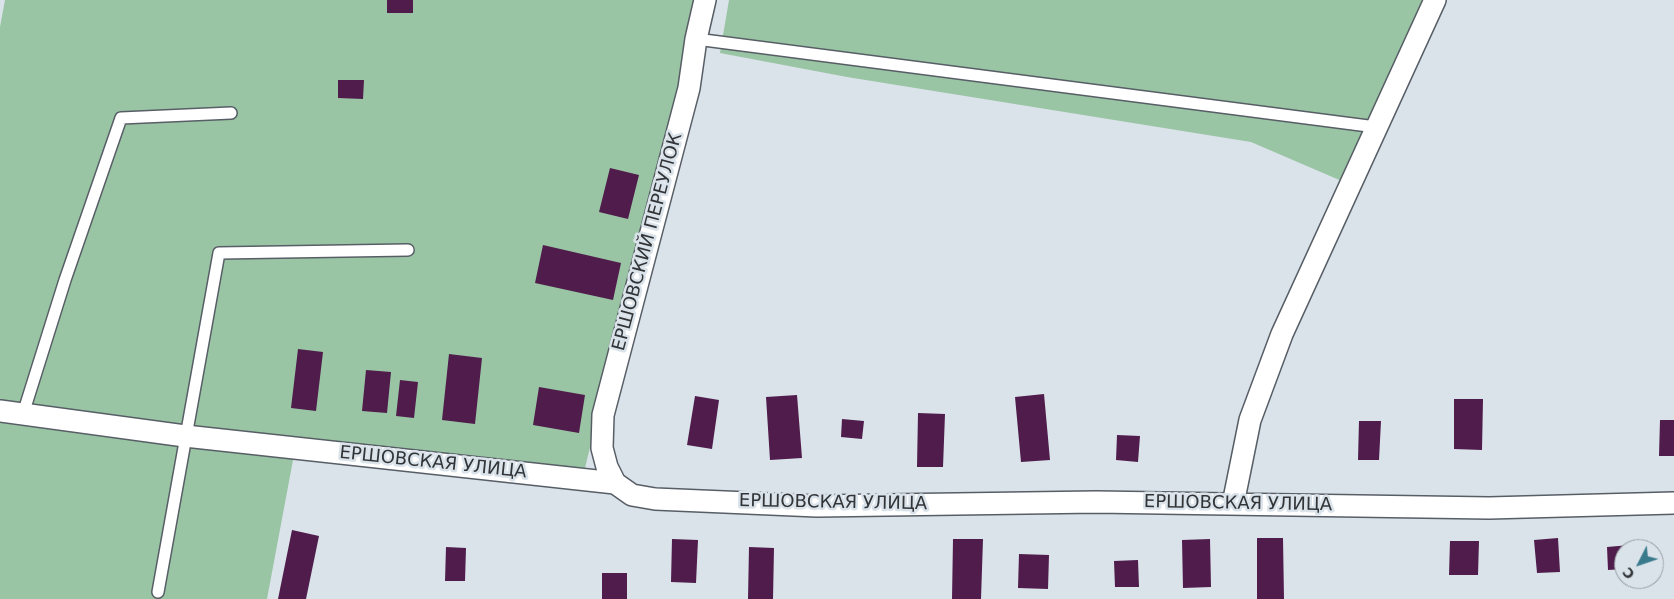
<!DOCTYPE html>
<html>
<head>
<meta charset="utf-8">
<style>
	body { margin:0 }
	#map { position:relative; width:1674px; height:599px; overflow:hidden; background:#dae2ea; font-family:"DejaVu Sans",sans-serif }
	canvas { display:block }
	.north { position:absolute; left:1614px; top:539px; width:50px; height:50px; box-sizing:border-box; background:#dae2ea; border:1px solid #979da3; border-radius:50%; rotate:229deg; font-size:14px; font-weight:700; line-height:20px; text-align:center; color:#323538 }
	.north::after { content:''; display:block; margin:auto; width:18px; height:22px; background:#397a8d; clip-path:polygon(50% 0,100% 100%,50% 72%,0 100%) }
</style>
</head>
<body>
<div id="map">
<canvas width="1674" height="599"></canvas>
<div class="north">С</div>
</div>
<script>
const ctx = document.querySelector('canvas').getContext('2d');
ctx.lineJoin = 'round';
function fillPath(path, color) { ctx.fillStyle = color; ctx.fill(path, 'evenodd'); }
const shape = rows => new Path2D(rows.map(r => 'M' + r).join(''));
function stroke(path, color, width, dash) { ctx.strokeStyle = color; ctx.lineWidth = width; ctx.lineCap = dash ? 'butt' : 'round'; ctx.setLineDash(dash || []); ctx.stroke(path); }
function drawText(font, color, halo, rows, align = 'center') {
  ctx.font = font + ' "DejaVu Sans",sans-serif'; ctx.lineWidth = 5; ctx.setLineDash([]); ctx.textBaseline = 'middle'; ctx.strokeStyle = halo; ctx.fillStyle = color; for (const [text, x, y, turn = 0] of rows) {
    ctx.save(); ctx.translate(x, y); ctx.rotate((+turn || 0) * Math.PI / 180); ctx.textAlign = isNaN(turn) ? turn : align; if (halo) ctx.strokeText(text, 0, 0); ctx.fillText(text, 0, 0); ctx.restore();
  }
}
fillPath(shape([
	[5,0,696,0,668,139,613,353,585,468,362,451,296,444,267,599,0,599,0,27],
	[729,0,1424,0,1344,182,1251,142,847,77,720,53]
]), '#9ac5a4');
fillPath(shape([
	[387,0,413,0,413,13,387,13],
	[338,80,364,80,363,99,338,98],
	[610,168,639,175,628,219,599,212],
	[543,245,621,263,613,300,535,283],
	[298,349,323,352,316,411,291,408],
	[449,354,482,358,475,424,442,420],
	[366,370,391,372,387,413,362,411],
	[400,380,418,382,414,418,396,416],
	[539,387,585,395,579,433,533,425],
	[1044,394,1050,460,1021,462,1015,397],
	[797,395,802,458,770,460,766,397],
	[695,396,719,400,712,449,687,445],
	[1454,399,1483,399,1482,450,1454,449],
	[918,413,945,414,943,467,917,467],
	[842,419,864,421,862,439,841,437],
	[1660,420,1674,420,1674,456,1659,456],
	[1359,421,1381,421,1379,460,1358,460],
	[1117,435,1140,436,1138,462,1116,460],
	[292,530,319,536,306,599,278,599],
	[1257,538,1283,538,1284,599,1257,599],
	[1558,538,1560,572,1537,573,1534,540],
	[672,539,698,540,696,583,671,582],
	[953,539,983,539,981,599,952,599],
	[1210,539,1211,587,1183,588,1182,540],
	[1450,541,1479,541,1478,575,1449,575],
	[1630,545,1630,549,1624,549,1624,569,1608,570,1607,547],
	[446,547,466,548,465,581,445,581],
	[749,547,774,548,773,599,748,599],
	[1019,554,1049,555,1048,589,1018,588],
	[1138,560,1139,587,1115,587,1114,561],
	[602,573,627,573,627,599,602,599]
]), '#4f1c4c');
const service = shape([
	[696,39,1376,127],
	[23,414,65,280,121,118,231,113],
	[158,592,219,253,408,250]
]);
const minor = shape([
	[0,411,185,436,615,483,632,495,655,499,817,506,1096,502,1489,508,1674,503],
	[615,483,607,467,602,448,603,415,689,88,696,39,705,0],
	[1233,504,1250,420,1282,334,1435,0]
]);
stroke(service, '#575e66', 14);
stroke(minor, '#575e66', 24);
stroke(service, '#fff', 11);
stroke(minor, '#fff', 21);
drawText('18px', '#323538', '#dae2ea', [
	["ЕРШОВСКИЙ ПЕРЕУЛОК",648,242,-75],
	["ЕРШОВСКАЯ УЛИЦА",433,463,6],
	["ЕРШОВСКАЯ УЛИЦА",833,503,1],
	["ЕРШОВСКАЯ УЛИЦА",1238,504,1]
]);
</script>
</body>
</html>
